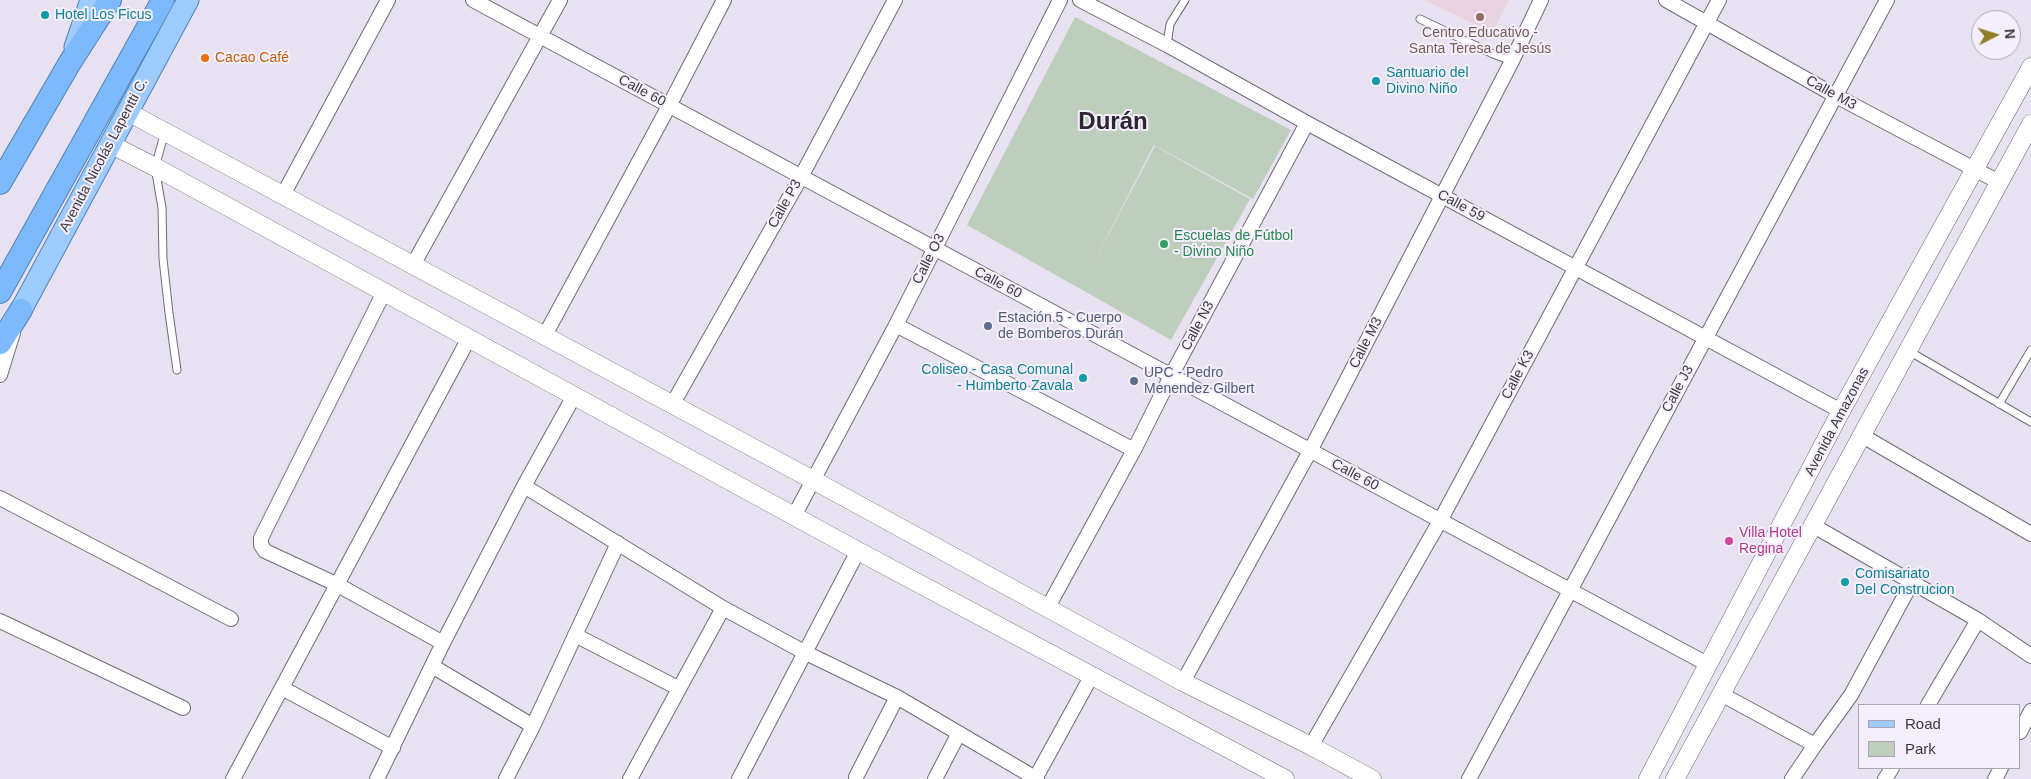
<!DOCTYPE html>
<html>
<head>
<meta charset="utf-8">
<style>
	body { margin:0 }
	#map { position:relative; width:2031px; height:779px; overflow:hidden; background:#e8e1f2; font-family:Arial,sans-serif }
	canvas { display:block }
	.legend { position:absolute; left:1858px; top:704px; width:162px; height:65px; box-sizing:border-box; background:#f5effd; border:1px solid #aba7b2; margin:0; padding:6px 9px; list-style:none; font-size:15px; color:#3d3a41 }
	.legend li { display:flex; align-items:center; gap:10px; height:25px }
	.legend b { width:25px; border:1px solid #aba7b2 }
	.north { position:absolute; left:1971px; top:10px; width:50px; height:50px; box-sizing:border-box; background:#f5effd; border:1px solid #aba7b2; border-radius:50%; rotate:85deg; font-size:14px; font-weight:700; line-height:20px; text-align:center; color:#3d3a41 }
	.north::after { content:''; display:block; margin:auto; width:18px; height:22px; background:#907e25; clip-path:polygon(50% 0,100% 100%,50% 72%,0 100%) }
</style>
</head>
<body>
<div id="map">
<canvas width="2031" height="779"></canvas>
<ul class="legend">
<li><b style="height:6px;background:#9dcbfc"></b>Road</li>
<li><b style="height:14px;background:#bdcfbc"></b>Park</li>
</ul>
<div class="north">N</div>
</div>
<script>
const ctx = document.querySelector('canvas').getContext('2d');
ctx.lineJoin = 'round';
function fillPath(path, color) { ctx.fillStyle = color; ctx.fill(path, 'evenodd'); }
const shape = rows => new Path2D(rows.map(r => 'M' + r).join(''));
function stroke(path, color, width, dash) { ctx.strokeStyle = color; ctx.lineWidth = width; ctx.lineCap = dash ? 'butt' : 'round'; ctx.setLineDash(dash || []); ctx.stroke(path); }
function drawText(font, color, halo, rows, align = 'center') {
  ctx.font = font + ' Arial,sans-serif'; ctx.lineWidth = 4; ctx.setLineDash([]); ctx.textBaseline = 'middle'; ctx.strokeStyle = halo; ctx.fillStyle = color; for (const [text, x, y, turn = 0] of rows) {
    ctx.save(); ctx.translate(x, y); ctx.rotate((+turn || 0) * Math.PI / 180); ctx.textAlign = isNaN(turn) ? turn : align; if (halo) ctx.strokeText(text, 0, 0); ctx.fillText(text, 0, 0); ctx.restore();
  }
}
fillPath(shape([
	[1425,0,1509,0,1492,33]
]), '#ead3e0');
fillPath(shape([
	[1075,17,1291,130,1253,199,1154,145,1089,271,1155,146,1250,199,1171,340,967,225]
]), '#bdcfbc');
const service = shape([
	[1420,19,1493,54,1512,61],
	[1167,45,1170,24,1185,0],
	[165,132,155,167,162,208,163,259,169,313,177,370],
	[1907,350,2031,422],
	[1999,404,2031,350]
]);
const minor = shape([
	[473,0,1709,665],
	[1080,0,1167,45,1307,123,1841,411],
	[1666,0,1836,96,1999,182],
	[283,195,388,0],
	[413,265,560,0],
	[384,292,261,538,261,545,265,551,336,584,443,643],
	[896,325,1134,450],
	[544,337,669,106,724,0],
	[0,375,13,333],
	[672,405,801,177,895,0],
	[1861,435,2031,534],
	[524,486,723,608,804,652,897,697,1037,779],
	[0,498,231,619],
	[794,516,896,325,1060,0],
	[1812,525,1978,620,2031,656],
	[1047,609,1134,450,1171,376,1307,123],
	[0,621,183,708],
	[575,635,678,688],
	[432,666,533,726],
	[1183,682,1310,451,1512,61,1541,0],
	[282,688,393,748],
	[1721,694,1815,745,1792,779],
	[1928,705,1978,620],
	[2020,732,2031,711],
	[1815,745,1851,695,1912,582],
	[1311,746,1440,521,1719,0],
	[856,777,897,697],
	[233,779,469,338],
	[377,779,443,643,524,486,574,396],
	[506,779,533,726,618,543],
	[630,779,723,608],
	[739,779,858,551],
	[935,779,959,733],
	[1035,779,1092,675],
	[1469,779,1887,0],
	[1885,779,1892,768],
	[1995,779,2001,768]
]);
const tertiary = shape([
	[128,112,813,480,1183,682,1311,746,1372,779],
	[110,144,155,167,858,551,1285,779],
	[1648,779,1841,411,2031,67],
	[1675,779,2031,124]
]);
const primary = shape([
	[75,47,91,0],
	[21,310,188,0]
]);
const trunk = shape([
	[0,183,69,64,110,0],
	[0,292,163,0],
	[0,343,21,310]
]);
stroke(service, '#716b7a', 9);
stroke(minor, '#716b7a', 16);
stroke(tertiary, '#716b7a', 19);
stroke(primary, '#5082b9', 23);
stroke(trunk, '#5082b9', 24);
stroke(service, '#fff', 7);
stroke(minor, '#fff', 14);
stroke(tertiary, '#fff', 18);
stroke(primary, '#9dcbfc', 21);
stroke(trunk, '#7cbafb', 22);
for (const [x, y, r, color] of [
	[45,15,5,"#0f9aa8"],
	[1480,17,5,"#8d6e63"],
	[205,58,5,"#e8710a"],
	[1376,81,5,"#0f9aa8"],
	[1164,244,5,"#2e9e5b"],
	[988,326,5,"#5c6f8a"],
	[1083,378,5,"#0f9aa8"],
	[1134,381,5,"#5c6f8a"],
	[1729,541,5,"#d1479c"],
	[1845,582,5,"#0f9aa8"]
]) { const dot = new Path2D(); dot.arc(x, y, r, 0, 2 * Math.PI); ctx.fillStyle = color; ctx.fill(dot); stroke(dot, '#f5effd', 2); }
drawText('14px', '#0d838f', '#f5effd', [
	["Hotel Los Ficus",55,15],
	["Santuario del",1386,73],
	["Divino Niño",1386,89],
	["Coliseo - Casa Comunal",1073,370,"right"],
	["- Humberto Zavala",1073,386,"right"],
	["Comisariato",1855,574],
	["Del Construcion",1855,590]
], 'left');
drawText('14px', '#785e54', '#f5effd', [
	["Centro Educativo -",1480,33],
	["Santa Teresa de Jesús",1480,49]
]);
drawText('14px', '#c56008', '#f5effd', [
	["Cacao Café",215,58]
], 'left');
drawText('14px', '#3d3a41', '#f5effd', [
	["Calle 60",642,91,28],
	["Calle M3",1831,93,29],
	["Avenida Nicolás Lapentti C.",104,155,-62],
	["Calle P3",785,204,-61],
	["Calle 59",1461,206,28],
	["Calle O3",929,259,-63],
	["Calle 60",998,283,28],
	["Calle N3",1198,326,-62],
	["Calle M3",1366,343,-63],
	["Calle K3",1518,375,-62],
	["Calle J3",1678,389,-62],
	["Avenida Amazonas",1837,422,-62],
	["Calle 60",1355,475,28]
]);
drawText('14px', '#27864d', '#f5effd', [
	["Escuelas de Fútbol",1174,236],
	["- Divino Niño",1174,252]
], 'left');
drawText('14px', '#4e5e75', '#f5effd', [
	["Estación 5 - Cuerpo",998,318],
	["de Bomberos Durán",998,334],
	["UPC - Pedro",1144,373],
	["Menendez Gilbert",1144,389]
], 'left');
drawText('14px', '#b23c85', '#f5effd', [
	["Villa Hotel",1739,533],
	["Regina",1739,549]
], 'left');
drawText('bold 24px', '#2d2734', '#f5effd', [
	["Durán",1113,122]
]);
</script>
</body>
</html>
